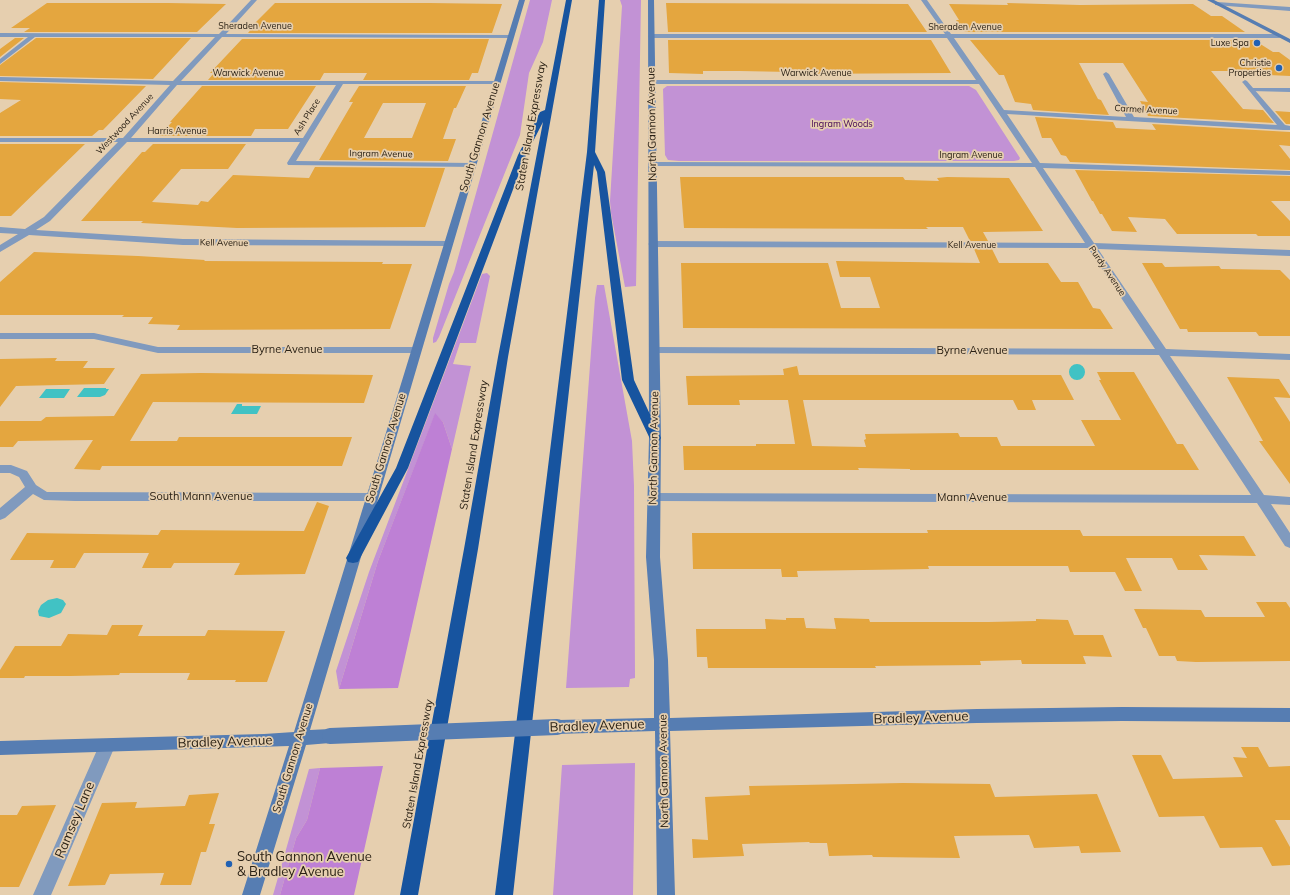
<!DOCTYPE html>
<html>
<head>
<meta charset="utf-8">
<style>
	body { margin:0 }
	canvas { display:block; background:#e6cfaf }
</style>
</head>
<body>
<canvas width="1290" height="895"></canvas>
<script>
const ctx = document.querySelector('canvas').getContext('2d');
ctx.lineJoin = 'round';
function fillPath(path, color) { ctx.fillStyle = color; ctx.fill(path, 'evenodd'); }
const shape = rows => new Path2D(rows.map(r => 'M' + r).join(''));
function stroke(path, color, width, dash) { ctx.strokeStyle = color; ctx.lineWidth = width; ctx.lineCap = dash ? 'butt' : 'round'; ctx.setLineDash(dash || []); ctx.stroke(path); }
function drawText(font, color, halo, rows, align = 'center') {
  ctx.font = font + ' Mulish,sans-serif'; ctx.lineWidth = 3.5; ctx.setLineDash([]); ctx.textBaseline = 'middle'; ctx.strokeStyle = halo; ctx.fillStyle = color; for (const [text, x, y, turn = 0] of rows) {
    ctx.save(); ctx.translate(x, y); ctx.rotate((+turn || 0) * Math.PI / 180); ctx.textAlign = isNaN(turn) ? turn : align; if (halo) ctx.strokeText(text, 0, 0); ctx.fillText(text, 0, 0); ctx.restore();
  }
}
fillPath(shape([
	[530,0,552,0,543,42,529,73,520,135,439,337,436,342,433,343,433,338,449,284,454,272],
	[620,0,641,0,636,286,625,287,611,213,610,201,622,6],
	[667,86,969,86,976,90,1020,158,1019,160,1014,161,679,161,668,160,665,155,663,89],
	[487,273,490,276,476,343,460,343,453,364,471,366,452,449,443,422,435,414,378,561,339,689,336,671,369,572,482,274],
	[597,285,604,285,632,441,634,486,635,678,630,679,629,687,566,688,595,298],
	[635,763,633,895,553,895,562,765],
	[320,768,307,820,296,838,280,895,273,895,309,769]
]), '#c292d5');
fillPath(shape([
	[435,413,443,422,452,449,398,688,339,689,378,561],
	[383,766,354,895,280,895,296,838,307,820,320,768]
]), '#be80d5');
fillPath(shape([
	'1069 372a8 8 0 1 1 16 0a8 8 0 1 1-16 0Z',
	[84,388,106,388,106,389,109,389,105,395,100,397,77,397],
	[46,389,70,389,64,398,39,398],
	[237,404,242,404,242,406,261,406,257,414,231,414],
	[57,598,63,600,66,604,61,613,49,618,39,616,38,611,41,605,48,600]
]), '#41c2c4');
fillPath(shape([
	[47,3,168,3,226,4,197,32,24,32,30,28,11,28],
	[275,3,429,3,502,4,492,33,248,33,253,27,251,27],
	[666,3,908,4,927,32,668,32],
	[1007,3,1080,5,1193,4,1211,16,1222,16,1245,32,965,32,956,20,959,20,949,4,1008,5],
	[15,38,24,38,0,57,0,49],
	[36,38,191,38,153,79,0,76,0,65],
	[242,39,489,39,478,73,472,73,469,80,363,80,367,73,324,73,320,80,208,80,214,73,210,73],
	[668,40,931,40,951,73,791,74,791,72,739,71,703,71,703,74,669,73],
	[970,40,1254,40,1273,52,1279,52,1290,60,1290,76,1268,75,1263,71,1211,71,1243,109,1263,110,1274,123,1148,116,1140,101,1148,102,1123,63,1079,63,1098,99,1101,100,1109,115,1033,110,1031,104,1015,102,1004,75,999,75],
	[0,82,146,86,103,130,99,130,92,136,0,136,0,113,21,100,0,99],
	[202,86,316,86,288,129,255,129,251,136,159,136,172,122,170,122],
	[359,86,466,86,456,108,454,108,443,139,456,139,448,161,319,160,353,102,349,102],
	[383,103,426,103,412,138,364,138],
	[1275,111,1290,112,1290,124,1286,124],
	[1035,117,1113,122,1116,128,1156,130,1152,124,1290,132,1290,146,1279,145,1290,159,1290,170,1070,162,1066,156,1061,155,1051,138,1042,138],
	[0,144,85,144,11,216,0,216],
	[153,144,246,144,228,169,181,169,152,202,198,205,201,201,208,202,233,175,309,178,315,167,445,168,425,227,237,228,141,223,143,221,81,221,142,152,145,152],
	[1075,170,1290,176,1290,201,1271,201,1290,221,1290,236,1258,236,1256,234,1177,234,1165,219,1128,217,1137,232,1112,231,1102,214,1100,214,1093,201,1092,201],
	[680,177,903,177,905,180,939,181,937,178,947,177,1009,178,1043,231,983,232,988,241,970,241,963,227,926,227,928,229,684,228],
	[974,249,992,249,999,263,1048,263,1061,282,1078,282,1093,308,1100,309,1113,329,683,328,681,263,828,263,841,308,880,308,870,277,840,277,836,261,980,263],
	[34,252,138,256,205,260,204,261,383,262,382,264,412,264,390,329,177,330,180,325,148,324,153,317,122,317,124,315,0,315,0,282],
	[1142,263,1162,263,1165,267,1219,266,1221,269,1280,270,1290,280,1290,336,1259,336,1256,332,1188,332,1187,329,1180,329],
	[57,358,55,361,88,361,83,368,115,368,104,384,16,386,0,407,0,359],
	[797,366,799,375,1061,375,1074,400,1032,400,1036,410,1018,410,1013,400,803,400,812,446,866,447,864,440,866,439,865,434,958,433,960,437,997,437,1001,446,1095,446,1081,420,1121,420,1099,380,1101,380,1097,372,1134,372,1177,444,1183,444,1199,470,910,470,910,469,858,468,859,470,684,470,683,446,756,446,756,444,795,444,788,400,739,400,740,405,688,405,686,376,784,375,783,369],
	[201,373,373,375,364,403,153,402,130,441,177,441,179,437,352,437,342,466,102,466,100,470,74,469,93,440,18,441,13,447,0,447,0,421,41,421,46,417,114,416,141,374],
	[1227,377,1279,379,1290,396,1290,398,1274,397,1290,422,1290,484,1259,441,1263,441],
	[317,502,329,506,305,574,234,575,240,563,174,563,171,568,142,568,149,553,84,553,75,568,50,568,54,560,10,560,27,533,158,535,161,530,304,531],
	[927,530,1080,530,1083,536,1244,536,1256,556,1199,555,1208,570,1178,570,1172,558,1126,558,1142,591,1125,591,1115,572,1070,572,1068,566,928,566,929,569,797,571,798,577,782,577,781,569,693,569,692,533,928,533],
	[1256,602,1286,602,1290,608,1290,661,1196,662,1177,661,1175,656,1159,656,1146,628,1143,628,1134,609,1201,610,1205,617,1265,617],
	[786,618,804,618,806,628,836,629,834,618,869,619,870,622,988,622,1036,621,1036,619,1068,620,1074,635,1103,635,1112,657,1083,656,1086,664,1022,664,1021,660,980,661,981,665,875,666,876,668,708,668,707,657,697,657,696,629,766,629,765,619,786,620],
	[112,625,143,625,138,636,205,636,208,630,285,631,267,682,235,682,236,680,187,680,190,673,120,673,119,675,70,676,25,676,24,678,0,678,0,670,15,646,61,646,68,634,107,635],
	[1241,747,1258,747,1269,767,1290,766,1290,820,1275,820,1290,847,1290,865,1272,866,1262,847,1220,848,1204,816,1159,817,1132,755,1161,755,1173,779,1243,777,1233,757,1247,758],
	[903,783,990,784,995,797,1097,794,1121,852,1081,853,1079,846,1034,848,1029,835,954,836,960,858,873,857,872,855,829,856,827,843,810,843,809,842,742,844,744,856,693,858,692,839,708,840,705,797,750,795,749,786],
	[219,793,209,824,215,824,206,852,201,852,191,885,160,885,164,873,110,874,105,885,68,886,102,803,137,802,135,808,185,806,189,795],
	[56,805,19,887,0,887,0,815,17,815,22,806]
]), '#e4a63f');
fillPath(shape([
	[1249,88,1290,88,1290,92,1251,91,1248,89,1249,88]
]), '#809abe');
fillPath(shape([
	[251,0,257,0,226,34,513,35,514,36,511,38,222,37,181,81,499,81,500,82,497,84,343,84,296,161,472,163,475,163,475,167,288,165,287,163,300,142,127,142,50,221,36,230,183,239,448,241,453,244,451,246,183,245,29,235,0,252,0,245,18,234,0,233,0,227,25,229,44,217,118,142,0,142,0,138,123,138,170,85,0,81,0,77,173,81,215,37,35,37,0,64,0,59,28,37,0,37,0,33,219,34,251,0],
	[177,85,336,85,303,138,131,138,177,85],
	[921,0,927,0,951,34,1279,34,1282,36,1279,38,954,38,1004,110,1126,117,1103,74,1106,72,1109,74,1134,117,1277,125,1243,83,1242,82,1245,80,1247,81,1285,125,1290,126,1290,130,1283,130,1007,114,1040,163,1290,171,1290,175,1043,168,1094,243,1290,250,1290,256,1098,249,1166,349,1290,354,1290,360,1170,356,1264,495,1290,497,1290,505,1271,504,1290,533,1290,548,1285,546,1257,503,654,501,650,500,648,497,650,494,654,493,1251,495,1159,355,655,353,650,350,655,347,1155,349,1088,248,653,247,648,244,653,241,1085,243,1035,167,653,166,649,164,653,162,1032,163,979,84,652,84,649,82,652,80,976,80,947,38,651,38,648,36,651,34,945,34,921,0],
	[1217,2,1290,7,1290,11,1215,5,1215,3,1217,2],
	[0,333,94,333,158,347,416,347,421,350,416,353,158,353,94,339,0,339,0,333],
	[0,465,11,465,27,471,36,485,47,492,372,493,376,494,378,497,376,500,372,501,75,501,44,500,33,494,5,518,0,520,0,508,25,487,19,477,10,473,0,473,0,465],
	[107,739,113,741,115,746,51,895,33,895,101,741,107,739]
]), '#809abe');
fillPath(shape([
	[519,0,525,0,310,730,330,729,336,731,338,736,336,741,330,743,306,745,260,895,242,895,289,746,0,755,0,741,264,734,294,732,519,0],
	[648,0,654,0,661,438,660,557,668,660,670,718,977,709,1122,707,1290,708,1290,722,1122,721,977,723,670,731,675,895,657,895,655,731,557,734,551,732,549,727,551,722,557,720,654,718,654,660,646,557,649,438,648,0],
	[1207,0,1214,0,1290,39,1290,43,1207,0]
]), '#567db2');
fillPath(shape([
	[566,0,572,0,508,357,478,549,418,895,400,895,464,549,498,357,543,122,526,155,408,468,358,562,353,563,348,562,346,558,396,468,518,155,540,112,545,110,566,0],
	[599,0,605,0,595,152,605,172,634,380,661,438,659,441,655,442,651,441,622,380,597,172,594,165,513,895,495,895,587,152,599,0]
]), '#17549f');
stroke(shape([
	[330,736,557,727]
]), '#567db2', 16);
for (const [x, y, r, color] of [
	[1257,43,4,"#2161b3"],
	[1279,68,4,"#2161b3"],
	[229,864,4,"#2161b3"]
]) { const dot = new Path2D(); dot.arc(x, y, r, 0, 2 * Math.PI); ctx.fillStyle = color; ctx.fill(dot); stroke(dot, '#e6cfaf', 1.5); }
drawText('9px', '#2a2115', '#e6cfaf', [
	["Sheraden Avenue",255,26],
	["Sheraden Avenue",965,27],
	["Warwick Avenue",248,73],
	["Warwick Avenue",816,73],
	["Carmel Avenue",1146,110,3],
	["Ash Place",307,117,-58],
	["Westwood Avenue",125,124,-47],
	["Harris Avenue",177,131],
	["Ingram Avenue",381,154,1],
	["Ingram Avenue",971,155],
	["Kell Avenue",224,243,1],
	["Kell Avenue",972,245],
	["Purdy Avenue",1107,271,56]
]);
drawText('9px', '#2a2115', '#e6cfaf', [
	["Luxe Spa",1249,43],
	["Christie",1271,63],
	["Properties",1271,73]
], 'right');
drawText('9px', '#420354', '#e6cfaf', [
	["Ingram Woods",842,124]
]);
drawText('11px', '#2a2115', '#e6cfaf', [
	["North Gannon Avenue",652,124,-91],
	["Staten Island Expressway",531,126,-80],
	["South Gannon Avenue",480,137,-73],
	["Byrne Avenue",287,350],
	["Byrne Avenue",972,351],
	["Staten Island Expressway",474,445,-81],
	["South Gannon Avenue",386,448,-73],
	["North Gannon Avenue",654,448,-89],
	["South Mann Avenue",201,497],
	["Mann Avenue",972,498],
	["South Gannon Avenue",293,758,-73],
	["Staten Island Expressway",418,764,-80],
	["North Gannon Avenue",664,771,-91]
]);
drawText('13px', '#2a2115', '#e6cfaf', [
	["Bradley Avenue",921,718,-2],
	["Bradley Avenue",597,726,-2],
	["Bradley Avenue",225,742,-2],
	["Ramsey Lane",75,820,-67]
]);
drawText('13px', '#2a2115', '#e6cfaf', [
	["South Gannon Avenue",237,857],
	["& Bradley Avenue",237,872]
], 'left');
</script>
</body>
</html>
